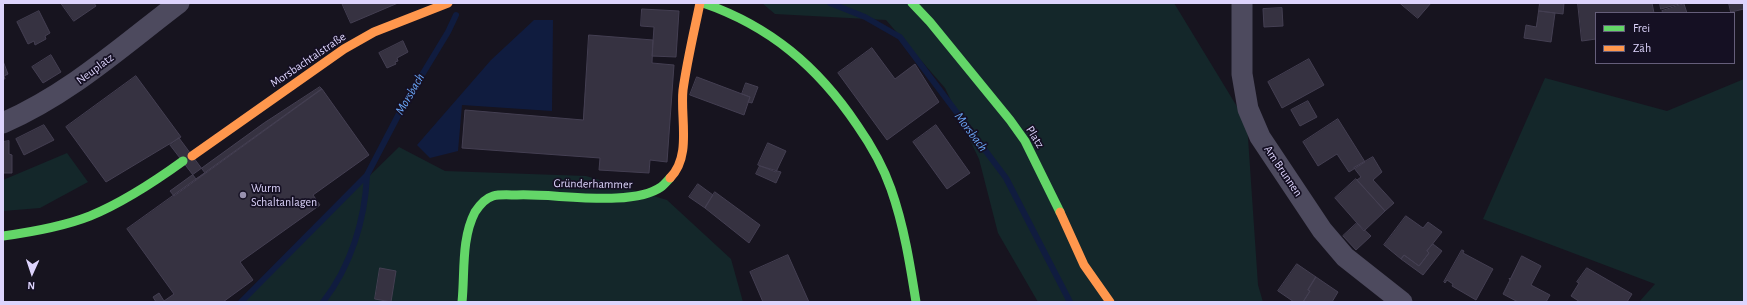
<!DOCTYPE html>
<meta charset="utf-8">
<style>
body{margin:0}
#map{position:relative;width:1747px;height:305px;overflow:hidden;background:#17141f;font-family:"Alegreya Sans",sans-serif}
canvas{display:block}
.frame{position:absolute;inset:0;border:4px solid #ddd4fc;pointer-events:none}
.legend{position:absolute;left:1595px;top:12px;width:140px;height:52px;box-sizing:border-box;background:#151023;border:1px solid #655e7a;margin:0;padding:5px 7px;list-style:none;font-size:12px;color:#ddd4fc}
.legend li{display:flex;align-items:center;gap:8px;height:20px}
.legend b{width:20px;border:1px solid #655e7a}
.north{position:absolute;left:12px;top:253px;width:40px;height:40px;-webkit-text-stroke:3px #151023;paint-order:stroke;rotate:183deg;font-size:11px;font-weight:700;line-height:16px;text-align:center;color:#ddd4fc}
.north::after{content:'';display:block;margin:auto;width:14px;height:18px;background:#ddd4fc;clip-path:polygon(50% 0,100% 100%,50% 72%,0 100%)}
</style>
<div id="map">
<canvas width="1747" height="305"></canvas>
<div class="frame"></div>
<ul class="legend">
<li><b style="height:5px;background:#63d668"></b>Frei</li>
<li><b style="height:5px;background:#ff974d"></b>Zäh</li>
</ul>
<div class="north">N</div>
</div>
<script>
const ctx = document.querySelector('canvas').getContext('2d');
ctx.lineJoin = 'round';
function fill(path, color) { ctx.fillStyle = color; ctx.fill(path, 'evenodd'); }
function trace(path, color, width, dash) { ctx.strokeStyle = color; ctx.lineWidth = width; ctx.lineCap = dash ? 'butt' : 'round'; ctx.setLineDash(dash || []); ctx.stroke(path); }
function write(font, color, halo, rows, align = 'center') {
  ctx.font = font + ' "Alegreya Sans",sans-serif'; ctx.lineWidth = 3.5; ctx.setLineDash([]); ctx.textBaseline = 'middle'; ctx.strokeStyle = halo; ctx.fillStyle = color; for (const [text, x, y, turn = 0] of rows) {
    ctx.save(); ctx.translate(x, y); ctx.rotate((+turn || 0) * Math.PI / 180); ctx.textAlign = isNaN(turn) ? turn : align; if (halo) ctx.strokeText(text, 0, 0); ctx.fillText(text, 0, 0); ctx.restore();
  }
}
fill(new Path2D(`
 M762,3H1174L1247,123L1258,285L1263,302H1038L998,233L979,159L945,88L886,20L775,14Z
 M1545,78L1667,111L1744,79V302H1639L1655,284L1483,219Z
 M399,147L445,171L586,176L667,200L731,259L743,302H240Z
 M67,153L88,182L40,208L3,211V180Z`), '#14272a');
fill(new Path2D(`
 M534,20H553L552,111L462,105L458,151L430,158L417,145L491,60Z`), '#101c3f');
trace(new Path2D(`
 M830,3L865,17L900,37L1006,178L1070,302
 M241,302L367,175L402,108L448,32L456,15
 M323,302C351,266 365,220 367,175`), '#101c3f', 6);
const building = new Path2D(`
 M61,3H94L96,6L74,21Z
 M342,3H398L351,23Z
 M1400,3H1431L1418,18Z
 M1540,3H1564L1563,14L1539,11Z
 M1578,3H1652L1654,13H1596V39L1582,41Z
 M1660,3H1683L1661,9Z
 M1729,3H1744V9L1731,12Z
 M1684,4L1687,13H1663L1662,11Z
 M1282,8L1283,26L1264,27L1263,9Z
 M642,9L679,11L676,57L652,56L654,27L641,26Z
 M39,11L50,33L45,36L46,39L35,45L34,41L28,44L17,22Z
 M1539,11L1555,13L1551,42L1524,38L1526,25L1536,27Z
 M589,35L653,40L652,63L674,65L667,162L650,160L649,173L599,170L600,158L462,148L465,110L583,120Z
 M403,41L408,52L397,58L398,61L395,62L396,64L387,68L379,53Z
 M872,48L895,79L915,64L939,102L887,140L838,73Z
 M51,55L61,72L43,83L32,67Z
 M1309,59L1324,85L1282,108L1268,82Z
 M3,61L8,74L4,76L5,79H3Z
 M136,76L181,137L106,182L66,127Z
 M697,77L750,97L744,115L690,95Z
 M746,83L758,87L752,103L748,102L750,97L742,94Z
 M320,87L322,89L174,196L170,191L264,123Z
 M322,89L369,155L313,195L320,205L240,262L253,280L223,302H156L153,297L159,293L164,301L174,294L127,229Z
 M1308,101L1317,117L1300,126L1291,110Z
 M1338,119L1365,162L1349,172L1337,154L1318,166L1303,142Z
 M44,125L54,140L24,155L16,139Z
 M936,125L970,173L947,189L913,142Z
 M179,138L205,173L196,179L170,145Z
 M9,141V154L12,155V173H3V142Z
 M768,143L786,151L776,172L758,165Z
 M1373,157L1382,172L1373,180L1394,203L1385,211L1357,180L1361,177L1354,168Z
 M760,166L781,172L776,183L756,174Z
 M1356,179L1385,211L1364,231L1335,198Z
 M698,184L713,195L705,208L689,197Z
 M715,192L760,225L749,243L705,208Z
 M1406,216L1423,228L1428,222L1442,232L1427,251L1429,253L1419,266L1404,255L1401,259L1384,245Z
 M1357,223L1371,236L1356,250L1343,236Z
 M1433,244L1442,251L1423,275L1401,259L1404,255L1419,266L1429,253L1427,251Z
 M1462,250L1464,251L1463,253L1493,269L1476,300L1452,286L1453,284L1447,280L1445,283L1444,282Z
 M788,255L809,302H763L750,272Z
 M1522,256L1541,266L1531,285L1550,295L1546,302H1518L1503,294L1510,280L1509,278L1510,279Z
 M1297,264L1316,277L1308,290L1310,291L1303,302H1294L1278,291Z
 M380,268L396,271L391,302L375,299Z
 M1587,268L1632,294L1627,302H1580L1571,296L1579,283L1577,282Z
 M1316,277L1338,292L1332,302H1303L1310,291L1308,290Z`);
fill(building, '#363241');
trace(building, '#443f52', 1);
trace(new Path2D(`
 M1242,3V74L1248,109L1260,137L1322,230L1345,257L1402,302
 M3,123C71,93 121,47 179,3`), '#4d4a5e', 21);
trace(new Path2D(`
 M703,3C770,26 818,67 857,125C871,145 883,166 891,189C904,226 910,264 916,302
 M912,3L930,22L1010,120L1025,141L1060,212
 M3,236C32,232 62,227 90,216C124,202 154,182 183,161
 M462,302C465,273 461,239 475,212C479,206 486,198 493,196C500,194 510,195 517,195C554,193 631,208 661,187C664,185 667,181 670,178`), '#63d668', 9);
trace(new Path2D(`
 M192,156L344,49L374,32L448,3
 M670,178C692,156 680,118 683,90C687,61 694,32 700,3
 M1060,212L1084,265L1110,302`), '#ff974d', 9);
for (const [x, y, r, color] of [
 [243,195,4,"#9891af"]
]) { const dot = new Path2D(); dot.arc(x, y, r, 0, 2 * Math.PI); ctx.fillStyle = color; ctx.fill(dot); trace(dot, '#151023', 1.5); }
write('12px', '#ddd4fc', '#151023', [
 ["Morsbachtalstraße",308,60,-34],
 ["Neuplatz",95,69,-37],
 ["Platz",1035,137,58],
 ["Am Brunnen",1283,171,56],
 ["Gründerhammer",593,184,1]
]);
write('12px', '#ddd4fc', '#151023', [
 ["Wurm",251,188],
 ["Schaltanlagen",251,202]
], 'left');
write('italic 13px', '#69a5f5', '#151023', [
 ["Morsbach",410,94,-60],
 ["Morsbach",971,132,53]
]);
</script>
